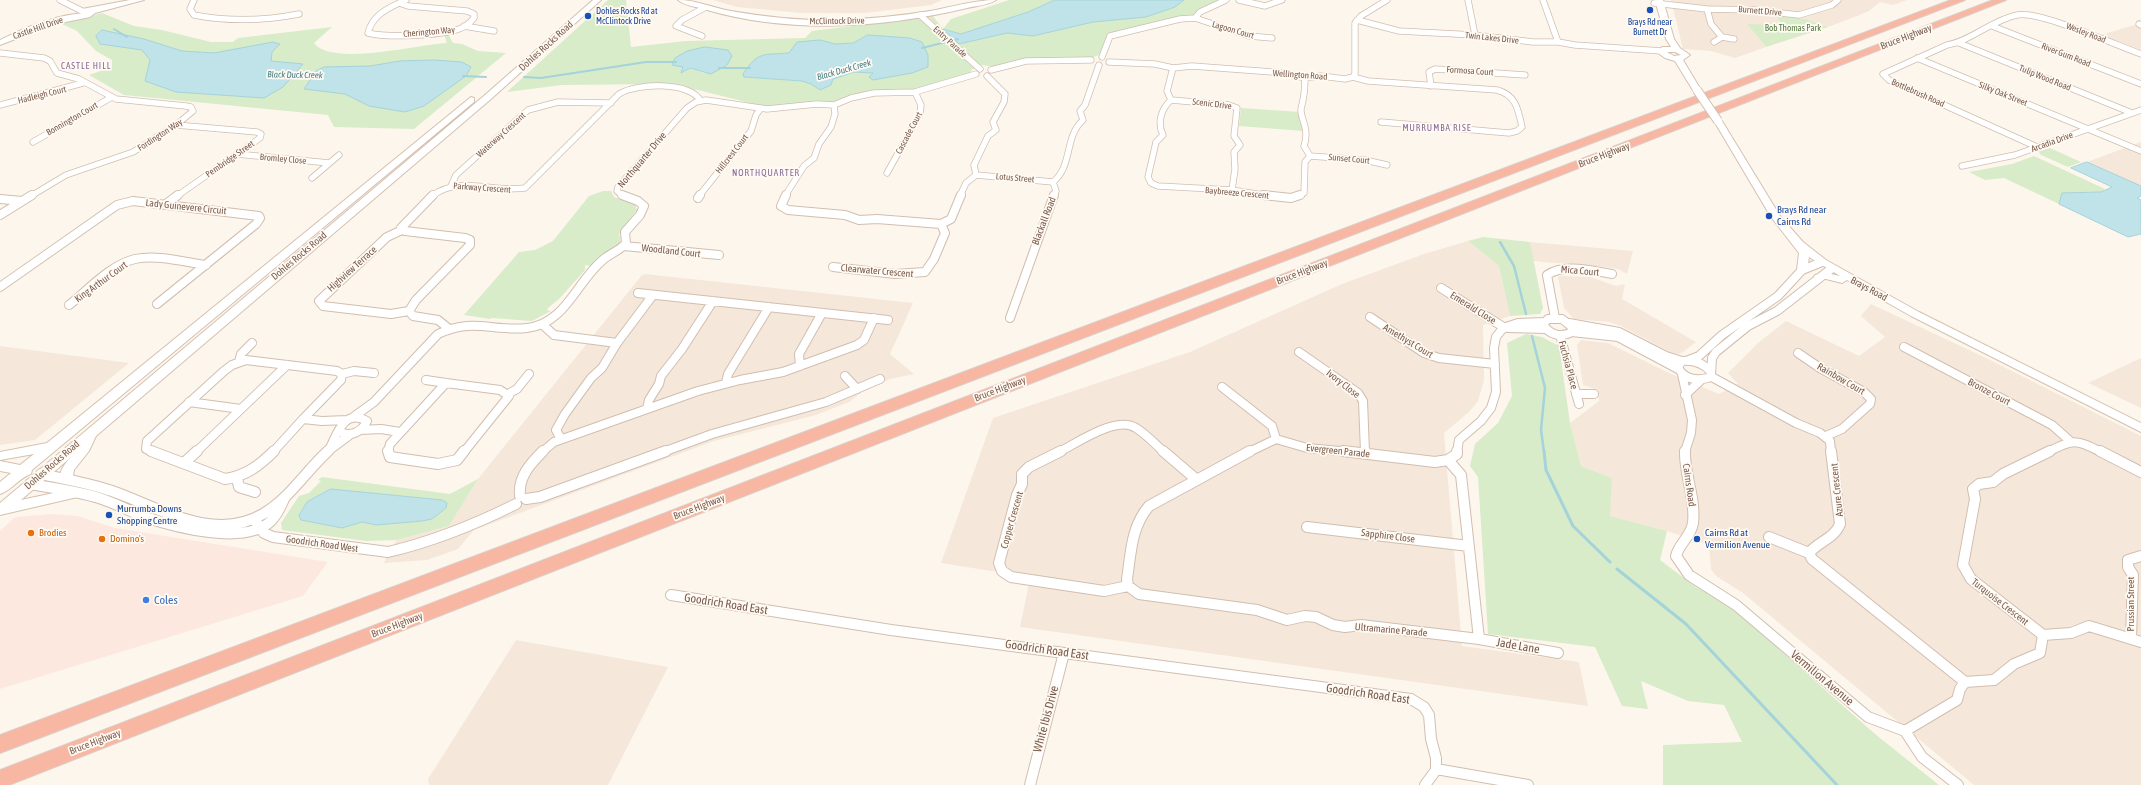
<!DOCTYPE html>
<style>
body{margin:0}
canvas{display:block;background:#fdf6ec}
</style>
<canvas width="2141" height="785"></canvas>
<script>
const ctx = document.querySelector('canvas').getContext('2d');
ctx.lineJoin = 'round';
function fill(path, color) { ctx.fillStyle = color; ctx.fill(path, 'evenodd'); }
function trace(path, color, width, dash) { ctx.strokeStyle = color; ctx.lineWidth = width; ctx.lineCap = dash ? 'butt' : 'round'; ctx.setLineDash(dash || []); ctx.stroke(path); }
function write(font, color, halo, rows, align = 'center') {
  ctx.font = font + ' "Asap Condensed",sans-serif'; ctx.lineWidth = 3.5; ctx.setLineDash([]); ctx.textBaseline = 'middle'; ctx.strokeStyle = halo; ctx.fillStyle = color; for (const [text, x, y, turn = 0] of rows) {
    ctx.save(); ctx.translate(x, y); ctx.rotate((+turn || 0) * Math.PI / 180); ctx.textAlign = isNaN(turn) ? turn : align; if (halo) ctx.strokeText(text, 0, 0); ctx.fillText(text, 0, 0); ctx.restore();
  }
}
fill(new Path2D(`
 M713,0H942L931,5L865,13H802L737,7Z
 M1671,0H1907L1893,5L1880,2L1869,11L1857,16L1828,27L1806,19L1776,15L1783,25H1748L1766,47L1735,58L1711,51L1683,49Z
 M2141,23V50L2101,35Z
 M2141,142V186L2087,162Z
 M1468,241L1499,266L1510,316L1483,325L1484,380L1478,401L1469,412L1444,433L1462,646L1579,662L1588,706L1020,627L1031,574L991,571L941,563L993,418L1190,352L1342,284L1424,254Z
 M1530,242L1633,251L1627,274L1618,269L1606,267L1532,261Z
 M645,274L913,303L890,354L914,374L890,379L862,392L849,402L816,415L714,441L474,530L458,549L427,560L384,563L388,552L397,540L449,526L478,479L642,275Z
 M1561,276L1590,277L1616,286L1625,284L1622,299L1696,342L1683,352L1679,354L1672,353L1621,326L1609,322L1574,319L1564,308L1558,277Z
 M1871,304L1984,357L2141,436V785H1974L1743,593L1716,576L1711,569L1709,545L1667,531L1609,516L1612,478L1581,466L1570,423L1599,401L1598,390L1583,385L1577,345L1581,340L1608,343L1667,372L1719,394L1738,384L1728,373L1759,342L1786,321L1859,356L1885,337L1861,316Z
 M0,346L129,363L35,440L0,445Z
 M2141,358V408L2088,383Z
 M516,640L668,667L608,785H429L428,779Z`), '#f5e8da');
fill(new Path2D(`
 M51,514L78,516L115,528L328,562L303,596L0,689V531L15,517Z`), '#fde8e0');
fill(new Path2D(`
 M608,0H626L631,47L686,41L805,38L812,31L933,16L943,29L951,19L1009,0H1055L1028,12L961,34L944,29L960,44L1007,33L1033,36L1093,22L1146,17L1175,7L1184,0H1224L1197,17L1110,35L1102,54L1091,58H1060L996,67L982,65L971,70V74L914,90L858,95L832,102L804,105L766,107L698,90L656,84L562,85L507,92ZM868,35L910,38L922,42L873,73L854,72L833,79L820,90L811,84L802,81L744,77L761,56L789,53L820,40L835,44L853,43ZM727,65L704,73L690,68L682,72L684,67Z
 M102,13L134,26L162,30L211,42H233L238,38L332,27L314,43C331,67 420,44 447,43L444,34H448L453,43L462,44L478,51L506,53L414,129L334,127L328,115L124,95L89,75L112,67V60L96,51L77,31L62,24Z
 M1776,15L1806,19L1828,27L1766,47L1747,24L1782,25Z
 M1241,108L1300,112L1303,131L1239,126Z
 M2050,148L2081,162L2068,167L2041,155L2038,151Z
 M2034,156L2105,189L2101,192H2087L2061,200L2059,204L2004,178L1985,180L1969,172L2012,164Z
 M603,191H611L614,197L635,204L637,210L619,234L621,243L618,247L602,254L591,266L585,265V270L559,299L548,308L547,310L551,311L532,321L492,318L490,319L464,315L519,252L535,250L553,241L589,196Z
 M1483,237L1530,242L1543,308L1540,314L1510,316L1499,266L1468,241Z
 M1526,334L1542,337L1559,346L1570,423L1581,466L1612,478L1610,516L1667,531L1660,560L1696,587L1728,604L1875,734L1939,785H1663V745L1742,742L1724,705L1688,701L1641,681L1648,709L1622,706L1595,647L1488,634L1478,477L1470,466L1475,444L1498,423L1512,396L1507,343Z
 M322,477L450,494L478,479L449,526L397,540L366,541L282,530L281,523L299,496L309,493L321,481L318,480ZM331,489L442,500L447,503L446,508L432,519L422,521L376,525L362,522L342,528L301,520L299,514L307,502Z`), '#d8ecc9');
const water = new Path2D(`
 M1055,0H1184L1175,7L1146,17L1093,22L1033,36L1007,33L959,44L943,29L961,34L1028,12Z
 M102,30L144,39L182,51L214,53L273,42L280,44L272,52L271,61L303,64L283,87L264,98L176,92L145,81L150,60L142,50L100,44L96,36Z
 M868,35L910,38L922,42L928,55V67L912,73L873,80L869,77L873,73L854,72L833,79L831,85L820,90L811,84L802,81L744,77L743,74C758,51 763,55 789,53L797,42L820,40L835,44L853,43Z
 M705,47L728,50L732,56L727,65L711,74L690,68L681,73L683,67L672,65L675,58L687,51Z
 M434,60L462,62L471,67L466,76L424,106L405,112L369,106L345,94L304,89L316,71L324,67L370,66L400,61Z
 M2087,162L2141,186V196L2137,198L2141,200V234L2128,237L2059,204L2062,193L2101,192L2112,187L2071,168Z
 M331,489L442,500L447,503L446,508L432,519L422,521L376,525L362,522L342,528L301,520L299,515L307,502Z`);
fill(water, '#bfe3e8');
trace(water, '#a5d3da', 1);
trace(new Path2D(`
 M114,29L127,37
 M922,48L958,39
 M719,68H750
 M293,75L316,76
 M463,76L486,77
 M524,77L541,78L646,62H676`), '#a5d3da', 2);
trace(new Path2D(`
 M1500,242L1514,266L1526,314
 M1532,336L1545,388L1541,430L1544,452`), '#a5d3da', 2.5);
trace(new Path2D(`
 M1544,451L1546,470L1573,526L1610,562
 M1617,569L1686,624L1837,785`), '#a5d3da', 3);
const streetFar2 = new Path2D(`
 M60,0L82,11
 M194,0L190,9L194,15C230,22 263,21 299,14
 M1239,0L1265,6L1282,0
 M1468,0L1475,35
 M1543,0L1558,42
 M399,3L408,6L467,11L474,14V18C470,23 465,27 459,29C440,36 387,38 368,33C372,17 384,10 399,3Z
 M399,3L406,0
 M1654,3L1707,9L1754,10L1799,15L1832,5L1838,0
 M1707,9L1711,24L1722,37L1714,42
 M920,15L980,69
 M1195,18L1249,36L1272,38
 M1357,20L1399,31L1475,35L1533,42H1558L1575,45L1662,51
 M2139,24L2141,25
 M464,26L494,31
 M1992,26L2141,84
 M702,36L676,26L682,20L704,8
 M1722,37L1734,39
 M1959,43L2132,113
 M0,53L44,58L50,61L57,73L79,79L116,99L186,106L191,107L193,111L176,125L133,152L66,175L31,196
 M1102,57L1110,36L1180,19L1195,18L1200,12L1226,0
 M1917,58L2141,151
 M1109,62L1155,64L1173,68L1192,66L1286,73L1305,78L1321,76L1345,79L1353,77L1368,81L1497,90C1516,95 1518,109 1522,127L1517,131L1509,133L1381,122
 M1173,68L1167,91L1171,100C1161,109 1157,123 1163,135L1156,142L1148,177L1151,183L1158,186L1232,190L1269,196
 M991,70L1026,61L1091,60
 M1353,77L1355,74V23L1361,16L1387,0
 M1431,86L1429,72L1435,69L1525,75
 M1171,100L1229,105L1237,108L1234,136L1240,145L1234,152L1235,169L1232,190
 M0,105L83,83
 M176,125L257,132L261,134L260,138L177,196
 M33,142L112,97
 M2037,147L1889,80L1883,74L1947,45C1971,41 1992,20 2017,15C2038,10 2116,45 2141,54
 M237,154L329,163
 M1310,156L1365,160L1387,165
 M1962,166L2015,155L2141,110
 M887,173L920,114L921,105L915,92
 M976,175L1053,182
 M312,178L339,155
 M451,186L456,175L528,110L558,102L611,103
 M432,196C460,175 493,193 525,188L619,94C637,83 689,81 701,101
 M623,196L617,191L618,187L687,108L696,102L706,100L767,109L817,104L834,105L851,98L874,93L915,92L976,74
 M699,196L751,131L756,115L761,108
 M785,196L804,166L814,158L819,144L831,127L835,114L834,105
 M960,196L966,183L976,175L974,165L988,136L996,130L993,122L1004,102L1005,94L987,76
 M1053,196L1056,191L1053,182C1073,166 1064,137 1083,120L1080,111L1085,105L1099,65
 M1299,196L1304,193L1305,162L1310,156L1304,146C1310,129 1300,118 1301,109C1304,98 1305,90 1305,78`);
const streetFar1 = new Path2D(`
 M786,195L781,206L788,210L845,215L859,220L877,219L941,224L951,219L961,195
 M1263,195L1291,198L1300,195
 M698,198L700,195
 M0,199L22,201
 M166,204L178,195
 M0,215L32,195
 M402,230L387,237L319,301L323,306L391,314L409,311
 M624,246L719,255
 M833,267L895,274L925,272L934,259L945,233L941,224
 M0,287L117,205L133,201L259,216L260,218L256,224L157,304
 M1441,288L1505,328
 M638,293L888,320
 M69,305C88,290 110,265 135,259C157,254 184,262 206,265
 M409,311L416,300L470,245V240L465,238L405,231L401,228L433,195
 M409,311L413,316L438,320L448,328
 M1370,317L1424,353L1439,358L1495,364
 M1010,318L1054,195
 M1555,318L1547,275C1565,263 1592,271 1612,274
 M1548,319H1562L1573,328L1572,332C1561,338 1549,335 1543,324Z
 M1569,323L1619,332L1666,356L1682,361
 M543,325L554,335L617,343
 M1508,328L1546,329
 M1572,332L1618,337L1678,369
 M1560,335L1579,404
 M1904,347L2052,425L2070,441
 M1299,352L1358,393L1363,401L1365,452
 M1798,353L1820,368L1864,392L1871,399L1870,404L1842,429L1826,436
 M1689,360L1699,356L1722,335L1778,296L1802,270L1822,262
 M239,362L241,354L252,343
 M800,366L799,354L822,313
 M1710,371C1702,362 1693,360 1682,361L1678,367C1683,379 1696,381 1708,378L1711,375L1712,358L1716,352L1748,326L1777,311L1831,269
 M342,374L354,371L374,373
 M1682,374L1692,420L1691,433L1685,452
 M845,376L857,389
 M1710,376L1796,423L1820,433L1830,441L1831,452
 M426,380L446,383
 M446,383L500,390L509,396L464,452
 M726,383L728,374L769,307
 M1222,387L1272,426L1276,439
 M508,394L517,389L529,374
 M1576,394H1594
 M1685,395L1701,380
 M189,402L241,409
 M647,409L649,400L659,384L661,376L682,349L713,301
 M352,418L374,402L438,334C473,317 493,332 527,328C566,324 577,280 604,259C611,253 621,250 626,243L625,232L640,215L644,206L638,201L622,195
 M303,419L322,421L347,420
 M360,430L381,429L400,432
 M561,439L556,430L565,414L591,378L602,368L617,343L653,295
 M329,450C337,434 344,408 367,421C362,432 350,438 339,431
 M154,452L146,449L147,441L224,371L232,365L246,360L337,371L342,374L341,380L303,419
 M196,452L287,365
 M273,452L303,419
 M327,452L351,434
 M388,452L390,444L446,383
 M542,452L554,442L698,391L740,380L783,372L857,345L864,340L874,318
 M663,452L712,434L826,402L880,379
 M1059,452C1077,443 1117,415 1136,428C1146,434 1155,444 1164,452
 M1249,452L1276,439L1307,448L1351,452
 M1457,452L1459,440L1481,421L1491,408L1496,392L1494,348L1496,337L1503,328L1518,323L1544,322
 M2048,452C2073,439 2076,439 2101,452`);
const street = new Path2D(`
 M151,451L225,479C246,476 260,465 274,451
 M388,451L390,457L438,464L457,460L464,451
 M1061,451L1029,467L1022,474V484L1017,495L999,563L1002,571L1011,577L1104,591L1128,586
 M1163,451L1197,480
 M1343,451L1435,462L1448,460L1457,454V451
 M1365,451V453
 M1685,451C1684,474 1696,498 1693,523C1691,537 1679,543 1676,556L1689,575L1736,605L1868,717L1905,731L1922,757L1958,785
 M1831,451L1840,524C1834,539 1819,541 1809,553L1812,559L1965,682
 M2100,451L2141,472
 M184,463L197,451
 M41,474C65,479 89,483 112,491C158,507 214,543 263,514C289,499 306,471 328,451
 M237,478L239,487L255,492
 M30,484C53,488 77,491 99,498C115,503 129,511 145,517C175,527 245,546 271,521C278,514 281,505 285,497
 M520,496C518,477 530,464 543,451
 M526,499L540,497L666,451
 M254,519L264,533L273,537L388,552C431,542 476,524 516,504
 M1307,527L1469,546
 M1769,537L1809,553
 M1128,586L1127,579C1131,553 1131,527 1149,506L1250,451
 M1128,586L1139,594L1257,610L1287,620L1305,616L1316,617L1333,625L1345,627L1361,625L1479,639L1461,475L1448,460
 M671,595L891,630L1411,699L1424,707L1429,715L1431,739L1436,758V770L1425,785
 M2043,635L1971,579L1963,565L1975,499L1973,489L1979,484L1993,482L2003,474L2050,451
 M2131,638L2133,575L2128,567V560L2141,556
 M1479,639L1558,653
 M1905,731L1957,700L1960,689L1965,682L1994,680L2014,664L2040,653L2043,635L2071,633L2089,626L2141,642
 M1436,769L1528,785
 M1030,785L1064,653`);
const secondary = new Path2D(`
 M130,0H144L95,13L90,17L51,25L0,45V40C26,27 56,15 84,13L81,11L82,9Z
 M593,0H601L491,99L96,436L89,451L74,470L72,482H62C57,473 64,465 70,458L21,500L77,488L82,490L84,493L82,496L0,515V503L485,95Z
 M678,0C697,0 713,8 731,11C766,17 801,21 837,20C868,19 899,16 930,11C952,7 974,0 996,0C989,5 975,6 967,8C884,28 789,34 707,10C698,7 685,6 678,0Z
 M1655,0H1663L1674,39L1680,48L1690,55L1683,60L1701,90L1700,92H1694L1675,61L1665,58L1658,53L1662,47H1671L1666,39ZM1667,52H1675L1681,55L1674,56Z
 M471,97L474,98V102L32,470L31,474C19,478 12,490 0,494V482L11,473L0,471V461L20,465L34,454L0,460V452L47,443Z
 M1718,118L1722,121L1780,216L1803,242L1826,260L1919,312L2141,423V432L1911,316L1847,280L1842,283L1826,279H1815L1814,277L1815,275L1826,273L1840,276L1809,257L1807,270L1802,273L1798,272L1797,270L1799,253L1771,217L1714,121Z`);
const highway = new Path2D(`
 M1951,0H1965L0,753V735Z
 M1993,0H2006L9,785H0V770Z`);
trace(streetFar2, '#d1beb0', 7);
trace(streetFar1, '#d1beb0', 10);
trace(street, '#d1beb0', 12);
trace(secondary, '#d6c0b0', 2);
trace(highway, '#dad1cd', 2);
trace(streetFar2, '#fff', 5.5);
trace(streetFar1, '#fff', 8);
trace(street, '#fff', 10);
fill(secondary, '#fff');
fill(highway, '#f7b7a3');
const secondaryBridge = new Path2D(`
 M1697,90L1718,121`);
trace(secondaryBridge, '#d6c0b0', 10, []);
trace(secondaryBridge, '#fff', 8);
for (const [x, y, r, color] of [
 [1650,10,4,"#1a4fb4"],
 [588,16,4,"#1a4fb4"],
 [1769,216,4,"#1a4fb4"],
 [109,515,4,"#1a4fb4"],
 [31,533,4,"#e8710a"],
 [102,539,4,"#e8710a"],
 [1697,539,4,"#1a4fb4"],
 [146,600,4,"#3f7fe0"]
]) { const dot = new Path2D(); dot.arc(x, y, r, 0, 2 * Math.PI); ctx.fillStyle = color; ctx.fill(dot); trace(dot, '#fffaf3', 1.5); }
write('9px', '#164399', '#fffaf3', [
 ["Dohles Rocks Rd at",596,11],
 ["McClintock Drive",596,21],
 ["Brays Rd near",1650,22,"center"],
 ["Burnett Dr",1650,32,"center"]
], 'left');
write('9px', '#7a5c4d', '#fffaf3', [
 ["Burnett Drive",1760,11,5],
 ["McClintock Drive",837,21,-1],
 ["Castle Hill Drive",38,28,-19],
 ["Lagoon Court",1233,30,16],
 ["Cherington Way",429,32,-5],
 ["Wesley Road",2086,33,21],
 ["Twin Lakes Drive",1492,38,6],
 ["Entry Parade",950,42,42],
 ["River Gum Road",2066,55,21],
 ["Formosa Court",1470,71,4],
 ["Wellington Road",1300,75,4],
 ["Tulip Wood Road",2045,78,22],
 ["Bottlebrush Road",1918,93,24],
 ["Silky Oak Street",2003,94,22],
 ["Hadleigh Court",42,95,-14],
 ["Scenic Drive",1212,104,7],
 ["Bonnington Court",72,119,-30],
 ["Cascade Court",909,133,-62],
 ["Fordington Way",160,135,-33],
 ["Waterway Crescent",501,135,-42],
 ["Arcadia Drive",2052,142,-20],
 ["Hillcrest Court",732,154,-52],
 ["Pembridge Street",230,159,-35],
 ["Bromley Close",283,159,5],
 ["Sunset Court",1349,159,5],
 ["Lotus Street",1015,178,5],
 ["Parkway Crescent",482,188,4],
 ["Baybreeze Crescent",1237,193,5]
]);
write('9px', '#537a41', '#fffaf3', [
 ["Bob Thomas Park",1793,28]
]);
ctx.letterSpacing = '1px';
write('9px', '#846695', '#fffaf3', [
 ["CASTLE HILL",86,66],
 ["MURRUMBA RISE",1437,128],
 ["NORTHQUARTER",766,173]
]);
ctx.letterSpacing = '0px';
write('italic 9px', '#437c86', '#fffaf3', [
 ["Black Duck Creek",844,70,-16],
 ["Black Duck Creek",295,75,1]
]);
write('10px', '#7a5c4d', '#fffaf3', [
 ["Bruce Highway",1906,37,-21],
 ["Dohles Rocks Road",546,46,-42],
 ["Bruce Highway",1604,155,-21],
 ["Northquarter Drive",642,160,-50],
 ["Lady Guinevere Circuit",186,207,6],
 ["Blackall Road",1044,221,-69],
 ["Woodland Court",671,251,6],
 ["Dohles Rocks Road",299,256,-40],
 ["Highview Terrace",352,269,-42],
 ["Clearwater Crescent",877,271,5],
 ["Mica Court",1580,271,5],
 ["Bruce Highway",1302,272,-21],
 ["King Arthur Court",101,282,-36],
 ["Brays Road",1869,289,28],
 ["Emerald Close",1473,308,32],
 ["Amethyst Court",1408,341,31],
 ["Fuchsia Place",1568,365,75],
 ["Rainbow Court",1841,379,30],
 ["Ivory Close",1343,384,38],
 ["Bruce Highway",1000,389,-21],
 ["Bronze Court",1989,392,28],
 ["Evergreen Parade",1338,451,6],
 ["Dohles Rocks Road",52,465,-41],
 ["Cairns Road",1689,485,82],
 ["Azure Crescent",1837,490,-96],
 ["Bruce Highway",699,507,-21],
 ["Copper Crescent",1012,520,-74],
 ["Sapphire Close",1388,536,7],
 ["Goodrich Road West",322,544,8],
 ["Turquoise Crescent",2000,602,38],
 ["Prussian Street",2131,604,-90],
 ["Bruce Highway",397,625,-21],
 ["Ultramarine Parade",1391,630,5],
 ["Bruce Highway",95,742,-21]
]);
write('10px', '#164399', '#fffaf3', [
 ["Brays Rd near",1777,210],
 ["Cairns Rd",1777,222],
 ["Murrumba Downs",117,509],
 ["Shopping Centre",117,521],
 ["Cairns Rd at",1705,533],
 ["Vermilion Avenue",1705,545]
], 'left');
write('10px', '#c56008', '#fffaf3', [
 ["Brodies",39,533],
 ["Domino's",110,539]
], 'left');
write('12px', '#366cbe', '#fffaf3', [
 ["Coles",154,600]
], 'left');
write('12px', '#7a5c4d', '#fffaf3', [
 ["Goodrich Road East",726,604,9],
 ["Jade Lane",1518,646,10],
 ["Goodrich Road East",1047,650,8],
 ["Vermilion Avenue",1822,678,40],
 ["Goodrich Road East",1368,694,8],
 ["White Ibis Drive",1046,719,-75]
]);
</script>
